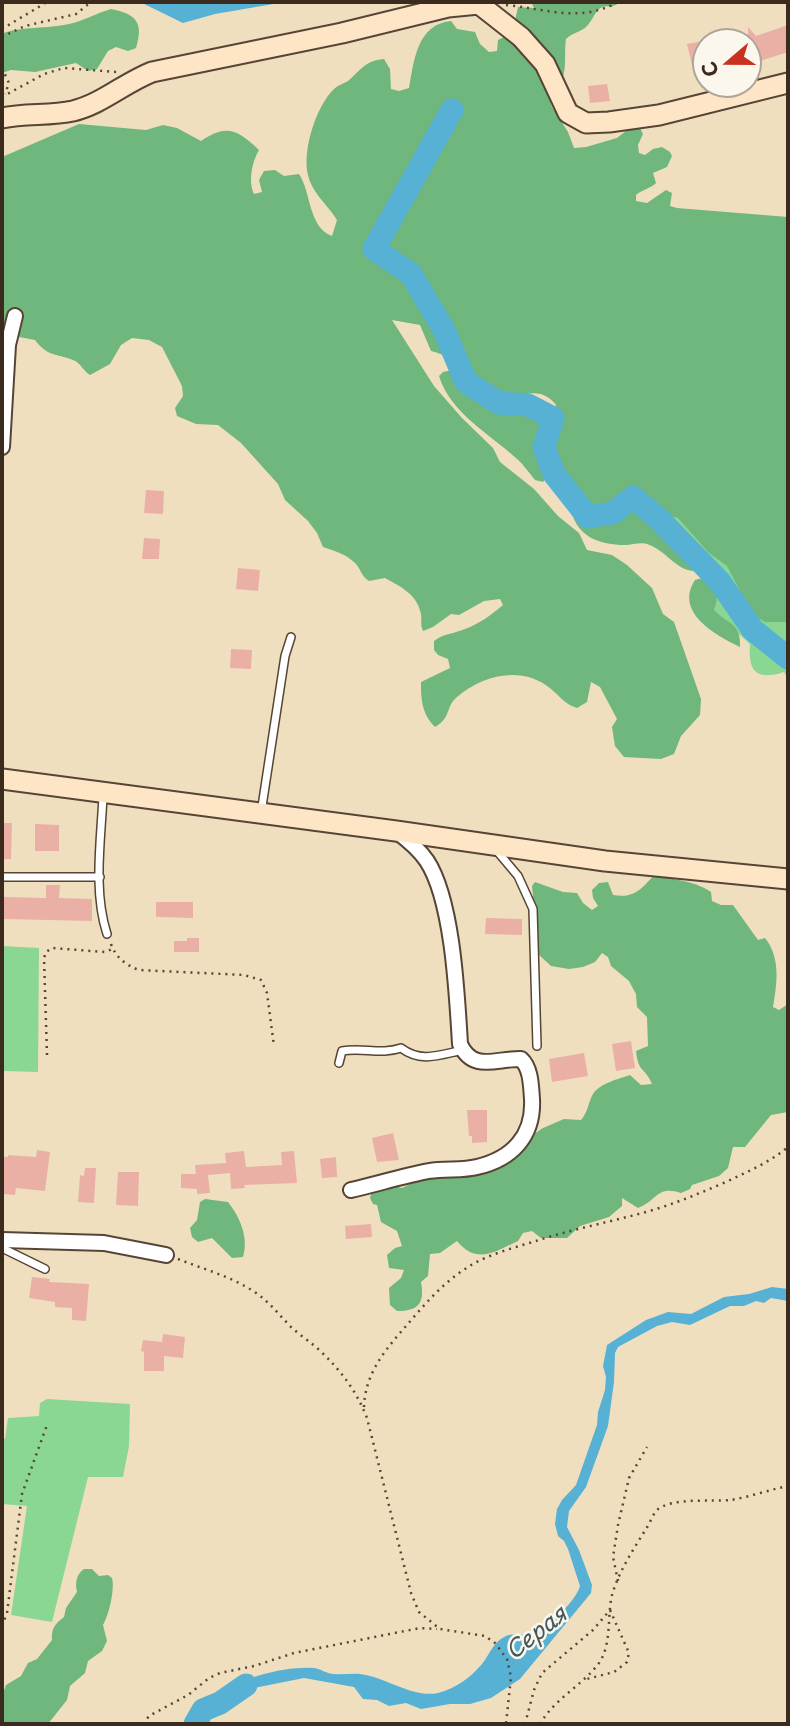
<!DOCTYPE html>
<meta charset="utf-8">
<style>
body{margin:0}
#map{position:relative;width:790px;height:1726px;overflow:hidden;background:#f0dfbf;font-family:"Playpen Sans",sans-serif}
canvas{display:block}
.frame{position:absolute;inset:0;border:4px solid #3b2a1e;pointer-events:none}
.north{position:absolute;left:692px;top:28px;width:70px;height:70px;box-sizing:border-box;background:#fbf7ec;border:2px solid #aea59a;border-radius:50%;rotate:250deg;font-size:19px;font-weight:700;line-height:28px;text-align:center;color:#3b2a1e}
.north::after{content:'';display:block;margin:auto;width:24px;height:32px;background:#c8321e;clip-path:polygon(50% 0,100% 100%,50% 72%,0 100%)}
</style>
<div id="map">
<canvas width="790" height="1726"></canvas>
<div class="frame"></div>
<div class="north">С</div>
</div>
<script>
const ctx = document.querySelector('canvas').getContext('2d');
ctx.lineJoin = 'round';
function fill(path, color) { ctx.fillStyle = color; ctx.fill(path, 'evenodd'); }
function trace(path, color, width, dash) { ctx.strokeStyle = color; ctx.lineWidth = width; ctx.lineCap = dash ? 'butt' : 'round'; ctx.setLineDash(dash || []); ctx.stroke(path); }
function write(font, color, halo, rows, align = 'center') {
  ctx.font = font + ' "Playpen Sans",sans-serif'; ctx.lineWidth = 5; ctx.setLineDash([]); ctx.textBaseline = 'middle'; ctx.strokeStyle = halo; ctx.fillStyle = color; for (const [text, x, y, turn = 0] of rows) {
    ctx.save(); ctx.translate(x, y); ctx.rotate((+turn || 0) * Math.PI / 180); ctx.textAlign = isNaN(turn) ? turn : align; if (halo) ctx.strokeText(text, 0, 0); ctx.fillText(text, 0, 0); ctx.restore();
  }
}
fill(new Path2D(`
 M444,351L496,396C513,396 536,394 550,405L551,433L621,492L632,487L643,488L673,512L788,620V679L784,672C756,681 748,671 750,644L716,614L711,603L707,577L697,557L614,520L601,524L568,504L557,491L545,469L496,409L478,403L465,393Z
 M2,946L39,948L38,1072L2,1071Z
 M47,1399L130,1404L129,1446L123,1477H88L52,1622L11,1615L27,1506L2,1504V1439H5L8,1418L39,1416L40,1403Z`), '#8ad693');
fill(new Path2D(`
 M531,2H622L611,7C596,3 595,19 586,27C580,32 572,33 566,39C564,51 567,68 562,80L532,44L527,29L515,21L518,7L534,8Z
 M111,9C136,14 144,22 136,48L128,51L116,47L108,51L97,69L88,71L76,63L35,72L11,70L2,73V34C18,26 49,29 69,24C83,21 97,13 111,9Z
 M451,21L457,29L475,32L480,44L489,52L497,51L498,40L504,37L513,39L536,63L552,107L568,132L574,148L586,147L617,138L631,127L640,128L643,134L638,145L639,153L645,155L653,149L662,147L670,152L672,156L667,167L653,173L656,183C650,189 643,189 636,195V201L647,203L666,190L672,193L670,206L677,208L788,217V622H765L752,614L727,566L709,553L678,518L661,514L640,491L628,490L606,511L592,509L572,490L545,439L556,405C535,379 513,406 490,397C471,390 464,373 451,360C446,355 438,353 431,351L420,325L392,320L434,386L462,418L493,448L500,462L534,489L558,516L579,533L587,550L612,555L627,565L652,588L663,614L674,622L701,699L700,715L681,736L674,754L661,759L624,757L615,746L612,727L617,719L600,687L591,682L587,702L577,708C564,704 561,697 551,689C522,665 483,675 457,697C445,707 452,717 435,727C422,714 421,700 421,682L450,668L448,659L438,655L434,650V641C444,633 454,634 465,629C479,624 491,615 503,605L500,599L484,601L459,615L451,614L433,627L423,631C420,624 422,621 421,614C417,594 401,587 385,578L369,581C361,576 361,569 355,563C346,554 335,551 323,547L317,533L308,521L285,500L278,484L241,443L218,425L196,424L177,416L175,408L183,396L182,386L162,347L149,340L132,338L121,345L110,364L90,375C83,371 80,362 73,360C55,353 48,357 35,340L14,336L11,329L2,325V157L79,124L146,130L163,125L177,128L201,141C226,124 237,129 259,150C252,162 248,181 254,194L262,192L259,180L264,171L275,170L284,176L299,174C311,191 308,227 332,236L337,220C328,205 312,193 308,175C302,151 316,106 334,89C338,85 343,84 348,81C361,70 364,61 384,59L390,69L391,89L399,91L409,88C414,61 417,24 451,21Z
 M452,370C465,380 467,395 482,403C502,412 523,404 542,415L536,436L548,459L550,473L543,482L535,480C529,473 524,465 517,459C489,433 451,414 439,376L443,372Z
 M638,503C653,510 659,523 672,533C681,540 693,543 700,553C704,558 705,562 704,569C680,579 668,550 647,544C641,542 632,545 625,545C600,545 577,537 571,510L581,508L602,522L612,521L617,512Z
 M706,577C718,586 719,597 714,610C728,625 741,622 740,647C715,635 674,612 695,580Z
 M656,873C676,883 690,878 711,892L712,901L721,905H733L758,940L765,938C781,958 777,984 773,1007L779,1010L788,1004V1112L771,1115L745,1147H733L728,1168L719,1176L692,1185L690,1189L681,1193C657,1185 658,1200 638,1208L622,1198V1206L609,1217L580,1226L567,1238H541L532,1231L523,1233L518,1241C494,1252 477,1265 457,1241L440,1253L430,1254L428,1276L421,1282C425,1304 418,1311 397,1311L390,1305L389,1288L401,1278L404,1270L389,1268L387,1255L395,1248L402,1246L397,1231L381,1222L377,1205L373,1204L370,1198L373,1187L387,1184L402,1188L433,1173L447,1162H455L462,1167H484L543,1128L564,1119L581,1120C588,1112 588,1103 593,1094C600,1083 619,1079 630,1075L641,1085L652,1084C646,1068 638,1073 636,1051L648,1046L647,1017L637,1007L636,994L629,981L611,966L608,957L602,953L595,962L583,967L569,969L551,966L539,955L529,904L533,896L532,886L535,882L563,892L577,893L583,903L592,910L598,906L593,898L592,890L599,883L608,882L613,895C635,899 642,888 656,873Z
 M205,1199L228,1202C240,1217 249,1238 243,1257L232,1258L212,1238L198,1242L192,1237L190,1228L197,1220L200,1202Z
 M84,1569H92L99,1576L108,1575L112,1578C115,1589 109,1615 103,1625L107,1641L102,1651L88,1661L85,1673L70,1686L67,1700L48,1724H2V1696L6,1685L21,1676L28,1663L37,1659L52,1640C51,1628 55,1624 64,1617L66,1608L77,1592C75,1583 76,1575 84,1569Z`), '#6fb77d');
fill(new Path2D(`
 M140,2H285L215,14L183,23Z
 M772,1287L788,1289V1301L771,1298L764,1303L756,1301L744,1306H730L690,1325L672,1322L657,1326L618,1347L615,1353L614,1382L608,1426L586,1487L569,1511L567,1527L579,1550L592,1585L591,1593L520,1679L491,1698L470,1704H450L421,1709L406,1703L389,1706L377,1700L363,1699L354,1687L304,1678L254,1688L224,1707L218,1697C237,1677 287,1666 314,1668C321,1669 327,1674 334,1674C345,1675 355,1672 366,1675C389,1680 415,1698 438,1693C456,1688 469,1679 482,1664C490,1654 493,1642 506,1636C513,1633 524,1636 532,1634C546,1630 576,1601 580,1586L568,1549L564,1541L558,1536L555,1524L557,1509L562,1500L576,1485L597,1425L598,1412L605,1390L606,1377L603,1366L607,1345L646,1320L668,1312L691,1314L724,1297L749,1294Z`), '#56b1d4');
trace(new Path2D(`
 M452,110L374,249L411,274L444,330L466,382L499,403L528,405L553,418L544,447L554,474L588,517L613,513L633,497L661,521L720,582L753,630L788,658
 M195,1724L203,1710L220,1703L246,1685`), '#56b1d4', 23);
fill(new Path2D(`
 M788,25V52L748,65V27L756,36Z
 M698,42L701,50L706,49V74L695,77L687,44Z
 M607,84L610,101L590,103L588,86Z
 M146,490L164,491L163,514L144,513Z
 M144,538L160,539L159,559H142Z
 M238,568L260,570L258,591L236,589Z
 M231,649L252,650L251,669L230,668Z
 M2,823H12L11,859H2Z
 M35,824L59,825V851H35Z
 M46,885H60L59,898L92,899V921L3,919L4,897L46,898Z
 M156,902H193V918L156,917Z
 M486,918L522,919V935L485,934Z
 M187,938H199V952H174V941H187Z
 M631,1041L635,1068L616,1071L612,1044Z
 M584,1053L588,1076L552,1082L549,1059Z
 M467,1110H487V1142L472,1143V1136H469Z
 M393,1133L399,1160L377,1162L372,1138Z
 M37,1150L50,1152L45,1191L16,1188L15,1195L2,1194V1157H8V1155L36,1157Z
 M244,1151L246,1167L282,1165L281,1152L294,1151L297,1183L244,1185L245,1188L231,1189L230,1173L208,1175L210,1193L197,1194V1189L181,1188V1174H196L195,1165L226,1163L225,1153Z
 M336,1157L337,1177L322,1178L320,1159Z
 M85,1168H96L94,1203L78,1202L80,1175L84,1176Z
 M118,1172H139L138,1206L116,1205Z
 M371,1224L372,1237L346,1239L345,1226Z
 M32,1277L50,1279L49,1282L89,1284L86,1321L72,1320V1308L55,1307V1302L29,1298Z
 M163,1334L185,1337L183,1358L164,1356V1371H144V1352L141,1351L143,1340L162,1342Z`), '#eab0a6');
const lane = new Path2D(`
 M103,796C101,840 93,891 107,934
 M261,813L285,656L291,637
 M497,851L518,876L533,909L537,1046
 M2,877H100
 M339,1063L342,1051C362,1047 381,1055 401,1048C421,1063 439,1055 463,1050
 M2,1248L45,1269`);
const street = new Path2D(`
 M2,447L8,345L15,316
 M351,1190C377,1184 403,1176 429,1171C445,1168 462,1171 477,1167C512,1159 534,1136 532,1099C531,1086 531,1068 521,1059C497,1058 473,1073 460,1044C457,996 453,901 427,861C419,849 408,840 396,831
 M2,1240L104,1243L166,1255`);
const secondary = new Path2D(`
 M2,118C25,113 50,116 73,111C102,104 124,83 152,72L342,33L448,7L479,4L521,37L545,64L568,113L586,123L609,122L659,115L788,83
 M2,779L396,831L605,861L788,879`);
trace(lane, '#564536', 10);
trace(street, '#564536', 18);
trace(secondary, '#564536', 23);
trace(new Path2D(`
 M506,5C547,9 580,23 618,2
 M2,29L47,2
 M2,37L25,26L76,14L91,2
 M2,68L9,83L5,94
 M2,97L44,74L64,68L117,72
 M111,944C116,958 126,965 139,970L244,975L261,980L267,993L274,1046
 M47,1055L44,958L46,952L52,948L105,952L112,949
 M178,1259C203,1269 230,1276 253,1291C269,1301 279,1315 292,1328C300,1335 309,1341 317,1348C340,1369 356,1390 367,1418L411,1593L419,1612L440,1629L485,1636L495,1643L507,1659L511,1677L506,1724
 M364,1407C365,1377 381,1355 400,1333C420,1310 440,1285 465,1269C487,1254 514,1248 539,1240C577,1228 615,1221 653,1210C679,1202 703,1192 728,1181C749,1171 770,1162 788,1147
 M618,1581L613,1557L618,1525L629,1478L647,1447
 M2,1626L7,1613L22,1494L47,1425
 M143,1724L149,1716L188,1695L209,1678L220,1673L254,1666L294,1653L420,1628L437,1629
 M525,1724L534,1690L542,1673L593,1630L610,1610L629,1653L627,1662L614,1672L583,1680
 M540,1724C555,1698 582,1686 599,1663C612,1644 607,1616 612,1595C619,1571 633,1550 646,1529C650,1523 653,1514 657,1510C672,1497 712,1502 731,1500C748,1497 766,1491 783,1487L788,1484`), '#564536', 2.5, [2, 5]);
trace(lane, '#fff', 7);
trace(street, '#fff', 14);
trace(secondary, '#fee5c5', 19);
write('italic 23px', '#44595e', '#fbf7ec', [
 ["Серая",537,1634,-38]
]);
</script>
